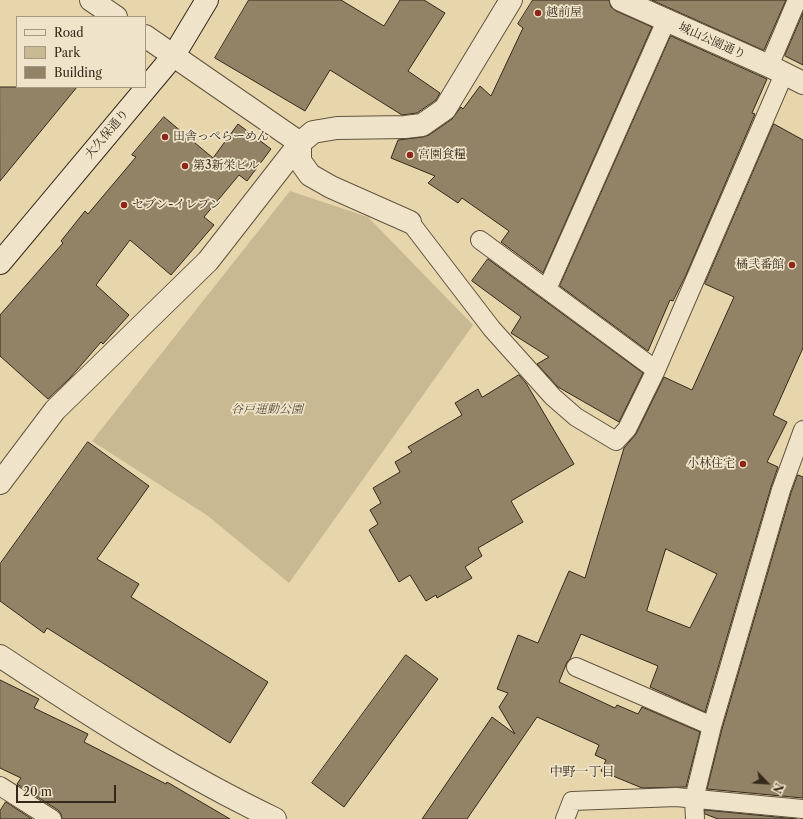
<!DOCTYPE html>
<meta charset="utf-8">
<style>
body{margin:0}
#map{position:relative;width:803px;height:819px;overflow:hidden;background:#e7d6ac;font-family:"Libre Caslon Text",serif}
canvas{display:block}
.legend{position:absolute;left:16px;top:16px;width:130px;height:72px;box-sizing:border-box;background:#efe4c9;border:1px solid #a59983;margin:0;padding:5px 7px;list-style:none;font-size:12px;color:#35291b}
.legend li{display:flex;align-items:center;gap:8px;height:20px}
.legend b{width:20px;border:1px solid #a59983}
.north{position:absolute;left:747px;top:763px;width:40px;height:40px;-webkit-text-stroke:3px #efe4c9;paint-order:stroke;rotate:115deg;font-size:11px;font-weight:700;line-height:16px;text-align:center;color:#35291b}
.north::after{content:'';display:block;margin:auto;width:14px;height:18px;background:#35291b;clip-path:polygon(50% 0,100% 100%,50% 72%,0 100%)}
.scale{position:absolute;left:16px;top:785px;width:100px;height:18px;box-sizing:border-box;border:2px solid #35291b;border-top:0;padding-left:5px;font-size:12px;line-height:14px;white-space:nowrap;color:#35291b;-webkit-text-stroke:3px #efe4c9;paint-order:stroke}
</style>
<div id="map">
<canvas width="803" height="819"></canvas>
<ul class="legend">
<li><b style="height:5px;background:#efe4c9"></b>Road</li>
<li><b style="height:11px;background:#c9b993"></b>Park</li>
<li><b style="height:11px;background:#928366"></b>Building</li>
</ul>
<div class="north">N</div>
<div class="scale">20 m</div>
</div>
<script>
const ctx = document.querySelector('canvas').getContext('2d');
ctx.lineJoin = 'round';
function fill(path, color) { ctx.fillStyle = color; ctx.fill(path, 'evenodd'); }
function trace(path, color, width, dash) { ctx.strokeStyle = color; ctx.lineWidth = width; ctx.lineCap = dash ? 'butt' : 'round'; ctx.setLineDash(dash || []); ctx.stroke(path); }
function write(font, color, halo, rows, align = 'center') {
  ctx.font = font + ' "Libre Caslon Text","Noto Serif JP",serif'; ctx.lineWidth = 3.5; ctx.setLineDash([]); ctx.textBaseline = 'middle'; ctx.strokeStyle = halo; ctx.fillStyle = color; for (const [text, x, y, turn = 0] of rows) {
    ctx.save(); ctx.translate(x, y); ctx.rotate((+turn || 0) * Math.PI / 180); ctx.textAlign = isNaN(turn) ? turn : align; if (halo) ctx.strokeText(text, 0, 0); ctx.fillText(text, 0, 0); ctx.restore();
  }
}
fill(new Path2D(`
 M290,191L368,217L473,325L289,583L208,516L92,441Z`), '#c9b993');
const building = new Path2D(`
 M249,0H341L384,26L400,0H424L445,13L408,71L440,93L436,100L417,113L402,115L330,70L305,111L215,58Z
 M533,0H609L611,7L616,11L652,27L543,273L501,242L509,231L462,198L458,203L428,183L435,176L391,158L398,140L423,137L429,135L452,119L461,107L463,109L480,86L491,96L523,28L518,24Z
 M652,0H786L764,50Z
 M803,13V65L785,56Z
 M671,36L767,79L752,113L755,114L686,275L673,301L670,300L648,351L560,286Z
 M0,87H77L0,181Z
 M164,117L213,158L238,124L271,149L247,181L239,175L204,217L214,225L171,275L130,240L96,285L129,315L103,344L101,342L70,378L48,399L0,356V315L63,243L61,241L85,211L88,214L136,157L132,155Z
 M774,124L803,140V348L773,415L787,422L767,462L778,467L771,487L705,712L650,687L658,666L581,634L570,659L567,662L559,682L615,708L617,705L638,714L642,707L700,732L686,787L642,788L601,771L606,760L595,755L599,745L537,717L467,819H422L492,717L515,734L499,707L508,693L497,689L518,635L538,643L569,571L585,578L624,448L636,434L664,377L692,390L734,297L705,284ZM666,549L717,574L690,628L647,611Z
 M488,259L643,373L619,422L558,387L537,364L549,357L511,333L521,317L472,281Z
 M519,375L526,383L574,464L511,501L523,522L478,548L482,556L465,567L472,578L437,598L436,595L426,601L410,575L399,582L369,530L378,524L370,510L381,503L373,488L400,472L395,462L412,452L408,447L462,415L455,403L478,389L482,397Z
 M88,442L149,486L97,559L139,584L131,597L268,682L230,743L47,628L44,633L0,601V564Z
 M798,475L803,477V798L707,789L722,729L791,493Z
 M406,655L438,679L344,807L312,783Z
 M0,680L39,699L34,708L88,734L84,742L166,784L167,782L230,819H62L61,814L58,810L17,784L21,778L0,768Z
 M6,802L32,819H0V811Z
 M705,810L797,819H718L705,814Z`);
fill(building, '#928366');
trace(building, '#35291b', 1);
const lane = new Path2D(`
 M769,66L797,0
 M410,222L492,329L553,397L576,417L616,441L627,429L656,370L784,74
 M480,240L656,370
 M547,289L666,21
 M576,667L712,726
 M0,786L52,819
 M565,819L572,801L676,797L803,809
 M695,819L694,799L712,726L781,490L803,430`);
const street = new Path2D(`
 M91,0L116,17
 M621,0L769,66L803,83
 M145,36L300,143V161L310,175L331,187L410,222
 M0,483L55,410L208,261L300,143L313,132L337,128L405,127L422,125L445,109L511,0
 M0,656C89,715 179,773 275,819`);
const secondary = new Path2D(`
 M0,263L174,55L207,0`);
trace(lane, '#62543f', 20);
trace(street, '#62543f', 24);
trace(secondary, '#35291b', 24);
trace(lane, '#efe4c9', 18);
trace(street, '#efe4c9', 22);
trace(secondary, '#efe4c9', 22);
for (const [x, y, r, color] of [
 [538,13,4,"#8f2418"],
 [165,137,4,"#8f2418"],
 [410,155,4,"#8f2418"],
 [185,166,4,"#8f2418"],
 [124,205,4,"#8f2418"],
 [792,265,4,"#8f2418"],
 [743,464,4,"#8f2418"]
]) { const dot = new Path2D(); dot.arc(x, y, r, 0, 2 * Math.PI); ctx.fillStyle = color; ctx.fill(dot); trace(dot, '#efe4c9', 1.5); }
write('12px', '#35291b', '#efe4c9', [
 ["越前屋",546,13],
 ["田舎っぺらーめん",173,137],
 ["宮園食糧",418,155],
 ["第3新栄ビル",193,166],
 ["セブン-イレブン",132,205],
 ["橘弐番館",784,265,"right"],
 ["小林住宅",735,464,"right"]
], 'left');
write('12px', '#35291b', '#efe4c9', [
 ["城山公園通り",712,41,24],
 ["大久保通り",107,134,-50]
]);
write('italic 12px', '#5a4d39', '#efe4c9', [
 ["谷戸運動公園",267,410]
]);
write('13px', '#35291b', '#efe4c9', [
 ["中野一丁目",582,772]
]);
</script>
